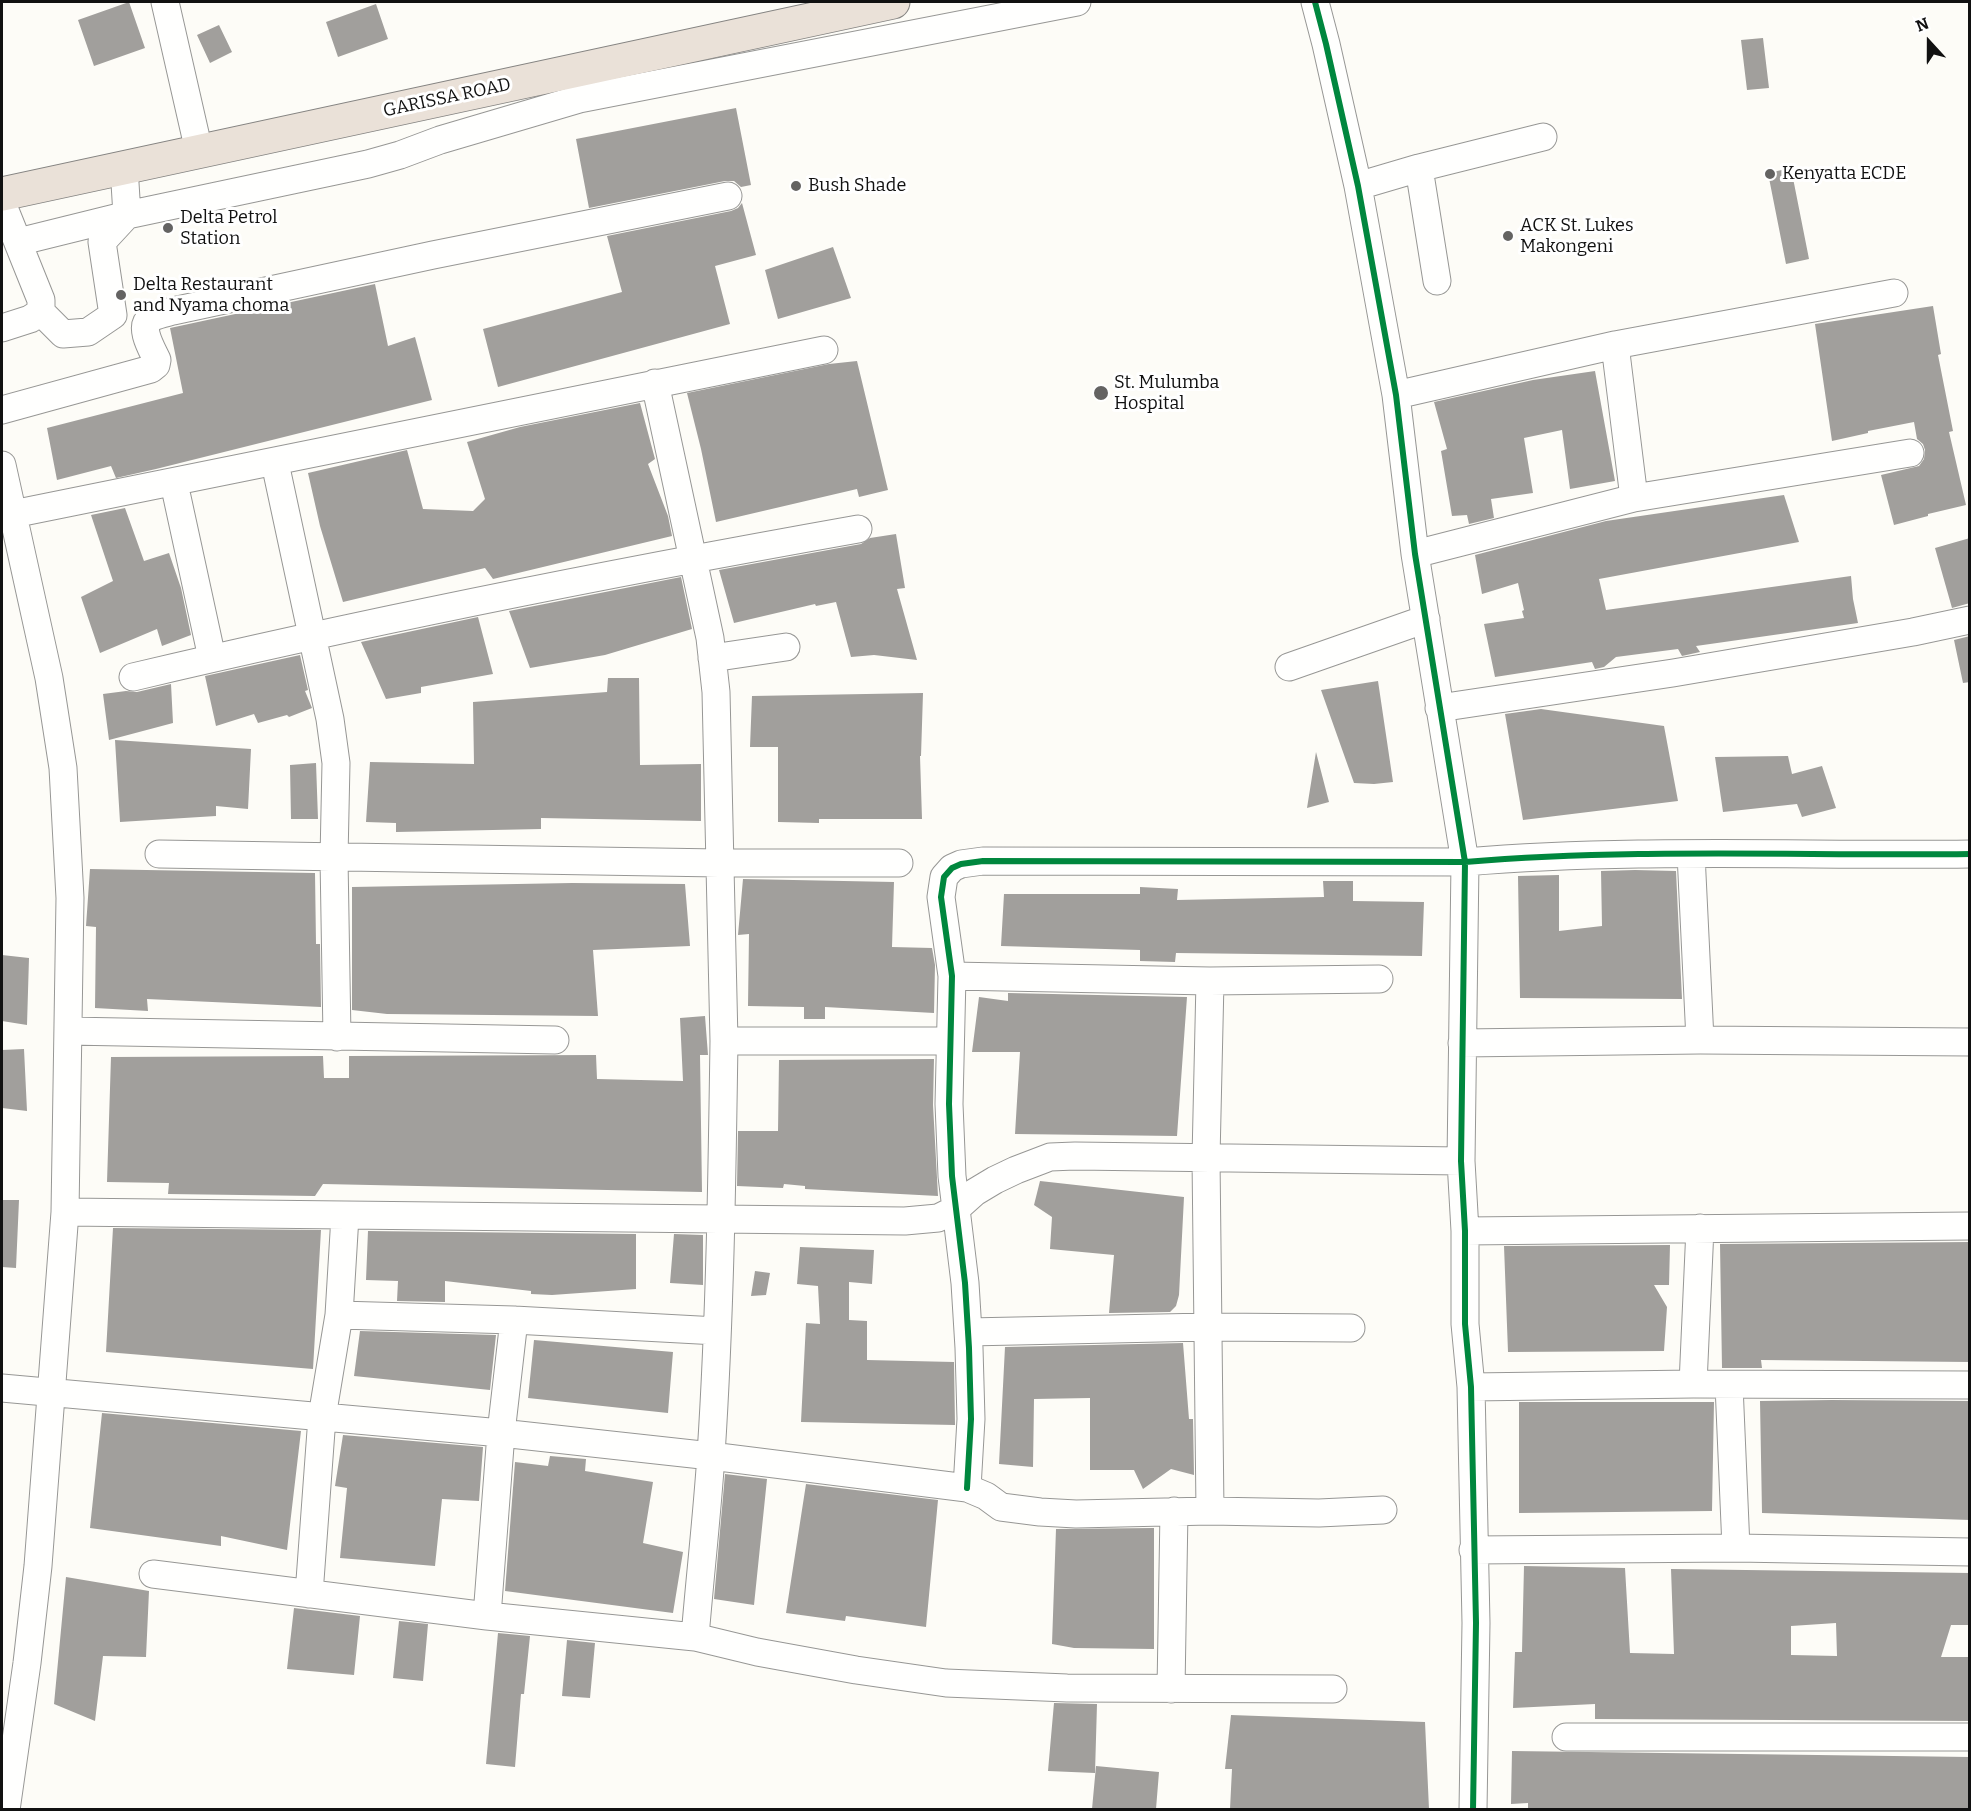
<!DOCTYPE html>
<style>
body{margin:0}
#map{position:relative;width:1971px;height:1811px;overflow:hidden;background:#fdfcf7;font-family:Bitter,serif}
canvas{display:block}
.frame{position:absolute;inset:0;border:3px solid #111;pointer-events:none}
.north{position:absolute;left:1899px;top:12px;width:60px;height:60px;-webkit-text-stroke:4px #fff;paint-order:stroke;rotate:339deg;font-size:16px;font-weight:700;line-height:24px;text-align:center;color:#111}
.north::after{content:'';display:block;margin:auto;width:21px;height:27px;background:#111;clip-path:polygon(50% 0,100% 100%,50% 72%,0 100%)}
</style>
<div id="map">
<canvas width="1971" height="1811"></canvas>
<div class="frame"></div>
<div class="north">N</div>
</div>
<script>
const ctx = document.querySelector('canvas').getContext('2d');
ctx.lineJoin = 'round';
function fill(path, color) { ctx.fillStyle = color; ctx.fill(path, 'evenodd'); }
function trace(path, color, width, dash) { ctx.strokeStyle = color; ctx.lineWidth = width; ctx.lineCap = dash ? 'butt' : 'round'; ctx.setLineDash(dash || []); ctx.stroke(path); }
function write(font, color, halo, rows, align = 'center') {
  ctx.font = font + ' Bitter,serif'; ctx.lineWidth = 6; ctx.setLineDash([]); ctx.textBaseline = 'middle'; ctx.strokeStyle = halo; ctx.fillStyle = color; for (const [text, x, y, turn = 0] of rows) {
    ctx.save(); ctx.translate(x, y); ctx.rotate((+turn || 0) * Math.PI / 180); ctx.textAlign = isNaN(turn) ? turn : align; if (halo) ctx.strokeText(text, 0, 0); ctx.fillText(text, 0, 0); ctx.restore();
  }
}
fill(new Path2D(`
 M129,2L145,48L94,66L78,20Z
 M376,4L388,39L338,57L326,22Z
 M219,25L232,52L210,63L197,35Z
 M1763,38L1769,88L1747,90L1741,40Z
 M736,108L751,185L741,187L734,181H725L589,208L576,139Z
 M1791,168L1809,259L1786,264L1768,173Z
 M742,203L756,255L715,266L730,324L498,387L483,329L622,292L607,236L731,211L738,208Z
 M833,247L851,298L778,319L765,270Z
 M375,284L388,346L415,337L432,400L156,469L116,478L111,466L57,480L47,428L183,393L170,328Z
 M1933,306L1941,354L1938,355L1953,431L1949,432L1966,505L1928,514V516L1894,525L1881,475L1919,466L1924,459L1925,450L1923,444L1917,439L1914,422L1868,431V433L1832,441L1815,324Z
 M857,361L888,490L859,497L857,489L716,522L701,449L687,393L829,364Z
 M1595,371L1615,481L1570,489L1562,430L1524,438L1533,493L1491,499L1494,518L1469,524L1467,515L1452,516L1441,451L1447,449L1434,402L1533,380Z
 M640,403L655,459L648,464L668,516L672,536L493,579L485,568L343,602L320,526L308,473L407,450L423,509L473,511L485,499L467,442L520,427Z
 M1784,495L1799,542L1599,579L1606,610L1851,576L1853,599L1858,623L1696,646L1700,652L1682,656L1678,649L1616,657L1604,667L1595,669L1592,662L1495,677L1484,624L1524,618L1522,611L1524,610L1518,583L1482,594L1475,555L1606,521Z
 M125,508L144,561L169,553L181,588L191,635L162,646L157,629L100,653L81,597L113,581L91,515Z
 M896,534L905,588L897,589L917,660L874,655L851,657L836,602L816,606L815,604L734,623L719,570L861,544L870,538Z
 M1970,538V603L1952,608L1935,548Z
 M681,577L692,629L605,655L530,668L509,611Z
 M478,617L493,674L421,687V693L386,699L361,642Z
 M1970,636V682L1963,683L1954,640Z
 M300,655L308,690L305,691L312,708L289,717L287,715L258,723L254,714L216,726L205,676Z
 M608,678H639L640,765L701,764V821L541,818V829L396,832V823L366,822L370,762L474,764L473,702L607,692Z
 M1378,681L1393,782L1374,784L1354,783L1321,690Z
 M171,684L173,723L109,740L103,694L126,691L137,692Z
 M923,693L921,756H920L922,819H819V823L778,822V747H750L752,696Z
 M1541,709L1664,726L1678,801L1523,820L1505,714Z
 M115,740L251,749L248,809L216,806V816L120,822Z
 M1316,752L1329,802L1307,808Z
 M1788,756L1792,774L1822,766L1836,808L1802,817L1797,804L1723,812L1715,757Z
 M316,763L318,819H291L290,765Z
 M90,869L315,873L316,944H320L321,1007L147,999L148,1011L95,1008L96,927L86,926Z
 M1635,870L1676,871L1682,999L1520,998L1518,876L1559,875V931L1602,926L1601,871Z
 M743,879L894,882L892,947L932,948L935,965L934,1013L825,1007V1019H804V1007L748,1006L749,934L738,935Z
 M1323,881H1353V901L1424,902L1422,956L1176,953L1175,962L1140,961V950L1001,946L1004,894H1140V887L1178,889L1177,900L1324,897Z
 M572,883L685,884L690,946L593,950L598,1016L387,1014L352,1010V887Z
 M2,955L29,958L27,1025L2,1021Z
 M1008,993L1187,997L1177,1136L1015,1134L1020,1052H972L979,997L1008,1001Z
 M705,1016L708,1055H700L702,1192L323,1184L315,1196L168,1194L169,1183L107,1182L111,1057L323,1056L324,1078H349V1056L596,1055L597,1079L683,1081L680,1018Z
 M24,1049L27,1111L2,1108V1050Z
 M934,1059L933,1105L938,1196L805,1189V1186L784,1184L783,1188L737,1186L738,1131H778L779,1060Z
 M1040,1181L1184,1197L1179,1295L1176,1306L1170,1312L1109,1313L1114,1255L1050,1249L1052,1217L1034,1205Z
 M2,1200H19L16,1268L2,1267Z
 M113,1228L321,1230L313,1369L106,1352Z
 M368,1231L636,1234V1289L552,1295L531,1294V1291L445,1281V1302L397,1301L398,1281L366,1280Z
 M674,1234L703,1235V1285L670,1283Z
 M1970,1242V1362L1761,1360L1762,1368H1722L1720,1244Z
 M1670,1245L1669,1285H1654L1667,1307L1664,1351L1508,1352L1504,1246Z
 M800,1247L874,1250L872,1284L849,1282V1320L867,1321V1360L954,1362L955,1425L801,1422L806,1323L820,1324L818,1286L797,1284Z
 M755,1271L770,1273L766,1295L751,1296Z
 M360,1331L496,1335L490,1390L354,1376Z
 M534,1340L673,1352L668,1413L528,1398Z
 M1183,1343L1189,1419H1193L1194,1475L1171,1469L1143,1489L1134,1470H1090V1398L1034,1399L1033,1467L999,1464L1005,1347Z
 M1832,1400L1970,1401V1520L1762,1513L1760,1401Z
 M1519,1402H1714L1712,1511L1519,1513Z
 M102,1413L301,1431L287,1550L221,1536V1546L90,1528Z
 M343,1435L483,1447L479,1501L442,1499L435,1566L340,1558L347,1488L335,1486Z
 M550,1456L586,1459L585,1471L653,1482L643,1543L683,1552L673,1613L505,1591L515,1462L548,1466Z
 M725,1474L767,1479L754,1605L714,1599Z
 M806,1484L938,1500L926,1627L846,1616L845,1621L786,1613Z
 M1154,1528V1649L1074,1648L1052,1644L1056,1529Z
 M1524,1566L1625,1568L1630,1653L1674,1654L1671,1569L1970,1573V1625H1951L1941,1657H1970V1721L1595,1719V1704L1513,1708L1515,1652H1522ZM1836,1623L1837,1656L1791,1655V1626Z
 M66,1577L149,1591L146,1657L103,1656L95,1721L54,1704Z
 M294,1608L360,1616L354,1675L287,1669Z
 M399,1621L428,1624L423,1681L393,1678Z
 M498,1633L530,1636L524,1694H521L515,1767L486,1764Z
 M567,1640L595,1643L590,1698L562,1696Z
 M1054,1703L1097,1704L1095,1773L1048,1771Z
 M1231,1715L1425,1722L1429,1809H1230L1232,1769H1225Z
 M1512,1751L1970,1757V1809H1528V1803L1511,1804Z
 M1096,1766L1159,1772L1156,1809H1092Z`), '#a19f9c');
const minor = new Path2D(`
 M165,2L199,151
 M1315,2L1326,44L1358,186L1396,395L1415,554L1465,862L1461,1161L1465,1231V1324L1471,1387L1476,1623L1473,1810
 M1419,168L1437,281
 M1358,186L1419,168L1543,137
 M2,203L41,300V312L30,319L2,328
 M18,242L127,215L368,164L400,155L440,140L579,99L1077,2
 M41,312L63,334L88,332L113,315L102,242L127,215L124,167
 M655,383L710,638L716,692L724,1041H950
 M1396,395L1615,345L1894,293
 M2,410L151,369L156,365L157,360C153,351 138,327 150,319C155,315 166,313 173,311L433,255L728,196
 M275,463L330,719L336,763L334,858L337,1037
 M2,465L49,678L63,768L70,898L65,1212L38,1566L27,1663L6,1810
 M174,483L212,658
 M1634,498L1910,453
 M13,514C284,461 553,403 824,350
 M1415,554L1634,498L1615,345
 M712,658L786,647
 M1289,667L1426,619
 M133,677C373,620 616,572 858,529
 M1439,708L1673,673L1913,632L1970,620
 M159,854L719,863H899
 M1691,854L1700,1040
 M952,976L1210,981L1379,979
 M68,1031L555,1040
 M1462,1043L1700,1040L1970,1042
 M65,1212L905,1221L938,1218L956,1209L975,1192L995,1180L1016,1170L1050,1157L1075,1156L1461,1161
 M1465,1231L1970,1226
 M339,1315L514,1320L717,1331
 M968,1332L1208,1327L1351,1328
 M1693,1384L1700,1228
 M1729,1385L1736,1548
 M1471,1387L1693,1384L1970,1385
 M2,1388L501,1433L711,1456L967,1488L986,1496L1001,1507L1040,1512L1076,1514L1210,1511L1319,1513L1383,1510
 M967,1488L971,1419L969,1348L965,1283L952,1176L949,1104L952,976L941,897L944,877L952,868L961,864L983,861L1465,862C1633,848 1802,856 1970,854
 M1210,1511L1206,1158L1210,981
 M1473,1550L1736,1548L1970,1552
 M153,1574L487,1616L695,1637L757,1652L856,1670L946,1683L1067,1688L1333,1689
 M309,1594L322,1417L339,1315L345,1216
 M487,1616L501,1433L514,1320
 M695,1637C700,1576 707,1516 711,1455C720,1317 722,1179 724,1041
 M1171,1689L1174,1511
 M1566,1737H1970`);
const highway = new Path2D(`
 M2,194L893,2`);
trace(minor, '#979795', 29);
trace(highway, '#858482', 35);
trace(minor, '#fffffe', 27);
trace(highway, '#eae1d8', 33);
trace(new Path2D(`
 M1315,2L1326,44L1358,186L1396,395L1415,554L1465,862L1461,1161L1465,1231V1324L1471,1387L1476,1623L1473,1810
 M967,1488L971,1419L969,1348L965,1283L952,1176L949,1104L952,976L941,897L944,877L952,868L961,864L983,861L1465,862C1633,848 1802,856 1970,854`), '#00873e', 6);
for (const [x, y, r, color] of [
 [1770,174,6,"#646362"],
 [796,186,6,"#646362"],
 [168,228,6,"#646362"],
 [1508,236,6,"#646362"],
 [121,295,6,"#646362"],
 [1101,393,8,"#646362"]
]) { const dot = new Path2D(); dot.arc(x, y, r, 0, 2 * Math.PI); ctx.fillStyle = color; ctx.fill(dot); trace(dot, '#fff', 2); }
write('18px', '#111', '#fff', [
 ["GARISSA ROAD",447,98,-12]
]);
write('18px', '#111', '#fff', [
 ["Kenyatta ECDE",1782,174],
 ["Bush Shade",808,186],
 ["Delta Petrol",180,218],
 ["Station",180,239],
 ["ACK St. Lukes",1520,226],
 ["Makongeni",1520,247],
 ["Delta Restaurant",133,285],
 ["and Nyama choma",133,306],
 ["St. Mulumba",1114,383],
 ["Hospital",1114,404]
], 'left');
</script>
